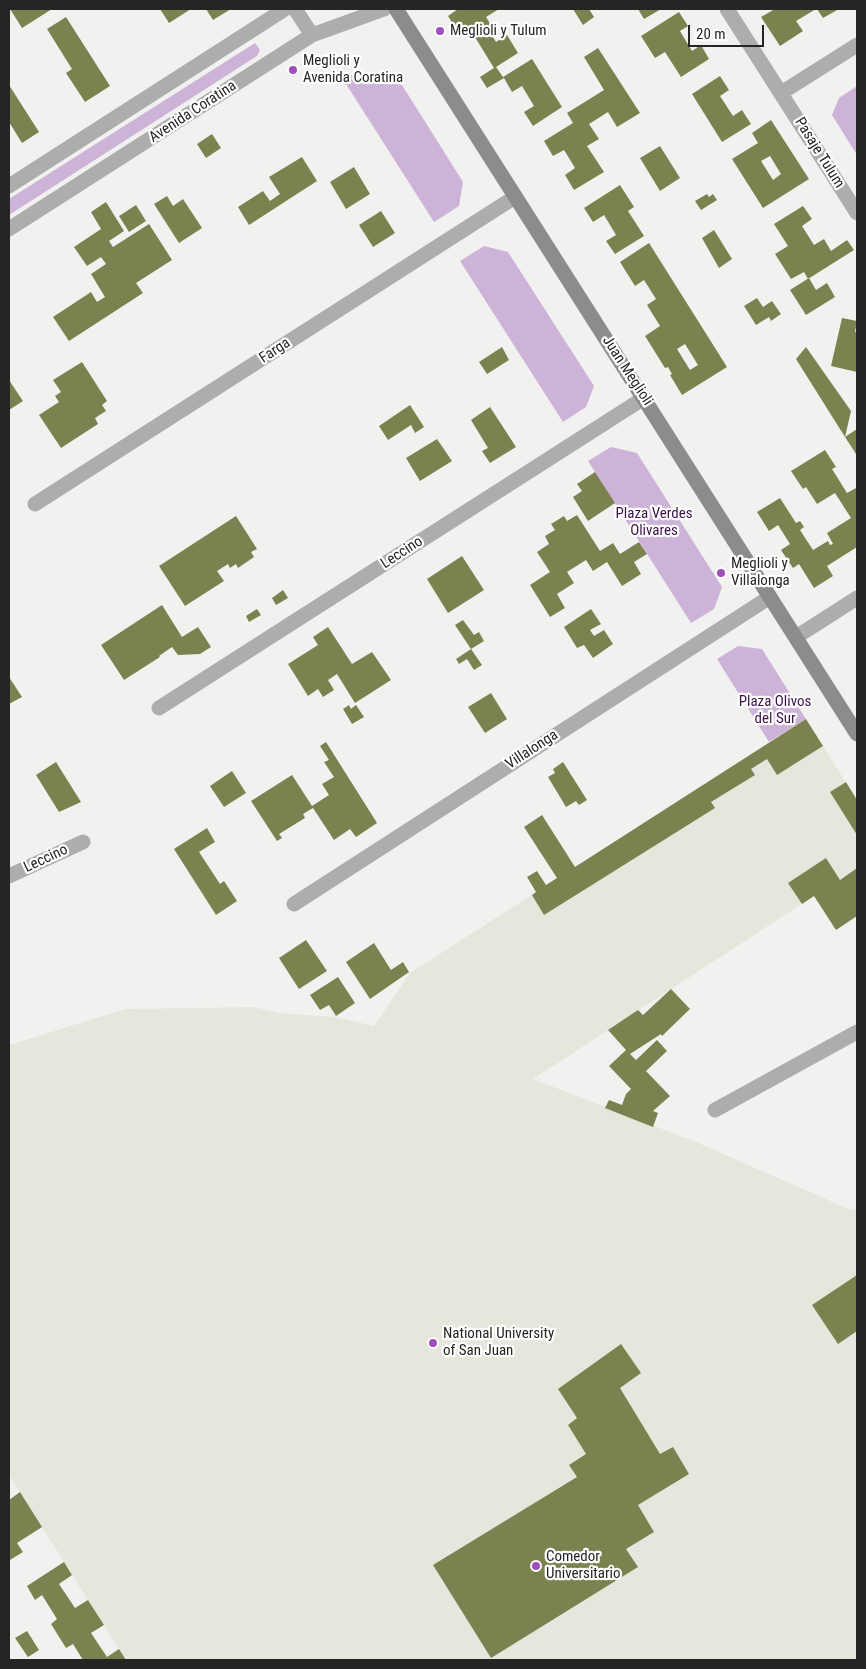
<!DOCTYPE html>
<style>
body{margin:0}
#map{position:relative;width:866px;height:1669px;overflow:hidden;background:#f1f2ef;font-family:"Roboto Condensed",sans-serif}
canvas{display:block}
.frame{position:absolute;inset:0;border:10px solid #252524;pointer-events:none}
.scale{position:absolute;left:688px;top:25px;width:76px;height:22px;box-sizing:border-box;border:2px solid #252524;border-top:0;padding-left:6px;font-size:15px;line-height:18px;white-space:nowrap;color:#252524;-webkit-text-stroke:4px #fffffe;paint-order:stroke}
</style>
<div id="map">
<canvas width="866" height="1669"></canvas>
<div class="frame"></div>
<div class="scale">20 m</div>
</div>
<script>
const ctx = document.querySelector('canvas').getContext('2d');
ctx.lineJoin = 'round';
function fill(path, color) { ctx.fillStyle = color; ctx.fill(path, 'evenodd'); }
function trace(path, color, width, dash) { ctx.strokeStyle = color; ctx.lineWidth = width; ctx.lineCap = dash ? 'butt' : 'round'; ctx.setLineDash(dash || []); ctx.stroke(path); }
function write(font, color, halo, rows, align = 'center') {
  ctx.font = font + ' "Roboto Condensed",sans-serif'; ctx.lineWidth = 4.5; ctx.setLineDash([]); ctx.textBaseline = 'middle'; ctx.strokeStyle = halo; ctx.fillStyle = color; for (const [text, x, y, turn = 0] of rows) {
    ctx.save(); ctx.translate(x, y); ctx.rotate((+turn || 0) * Math.PI / 180); ctx.textAlign = isNaN(turn) ? turn : align; if (halo) ctx.strokeText(text, 0, 0); ctx.fillText(text, 0, 0); ctx.restore();
  }
}
fill(new Path2D(`
 M806,719L857,800V868L533,1079L696,1142L851,1210L857,1208V1660H126L9,1475V1045L125,1009L254,1007L279,1013L335,1017L374,1026L410,973Z`), '#e5e7dc');
fill(new Path2D(`
 M255,43L260,50L257,56L9,215V199Z
 M339,73L402,85L463,182L459,206L434,222Z
 M857,86V155L832,115L839,98Z
 M484,246L508,252L594,386L586,407L563,422L460,261Z
 M611,447L637,453L722,587L714,609L691,623L588,461Z
 M738,646L762,649L806,719L769,742L717,659Z`), '#cdb3d8');
fill(new Path2D(`
 M10,9H52L22,28Z
 M160,9H191L169,23Z
 M206,9H231L213,20Z
 M458,9H499L486,17L495,31L491,34L496,42L507,35L518,53L496,67L503,77L532,59L562,107L533,126L524,112L534,106L522,86L512,92L504,78L487,88L480,77L494,68L470,29L460,35L448,16Z
 M573,9H589L594,17L583,25Z
 M638,9H661L644,19Z
 M775,9H816L796,21L803,31L780,46L761,17Z
 M817,9H839L823,18Z
 M679,12L688,26L680,31L692,51L701,45L709,59L681,77L665,52L655,58L641,36Z
 M66,17L110,86L85,102L66,73L72,69L47,29Z
 M598,48L640,113L617,127L608,112L589,124L599,139L587,146L604,172L574,190L565,175L575,168L569,158L564,150L553,156L544,141L573,123L567,113L604,90L584,57Z
 M720,76L729,90L720,96L733,116L742,110L751,124L722,142L692,94Z
 M9,85L39,132L22,143L9,122Z
 M771,120L809,179L763,208L732,159L758,143L752,133ZM770,156L781,174L773,180L761,161Z
 M212,134L221,148L206,158L197,144Z
 M660,146L680,178L660,191L640,158Z
 M302,157L317,181L249,225L238,207L263,191L270,201L280,194L269,177Z
 M354,167L370,194L346,209L330,182Z
 M620,185L634,207L628,211L644,236L615,254L606,241L616,235L604,215L593,222L584,208Z
 M707,194L709,197L713,194L717,200L701,210L695,201Z
 M167,196L173,206L183,199L202,228L179,243L154,204Z
 M106,202L124,231L109,241L113,247L149,224L172,260L136,283L143,293L69,341L53,317L91,292L97,302L105,297L91,274L106,264L101,257L87,266L74,247L101,229L91,212Z
 M136,205L146,221L129,232L119,216Z
 M803,206L812,219L802,226L814,245L824,239L831,251L847,240L854,250L808,279L804,272L791,279L775,254L788,246L774,224Z
 M381,211L395,233L373,247L359,225Z
 M714,230L732,259L719,268L702,238Z
 M649,243L727,367L682,395L670,375L672,374L668,367L665,368L645,336L660,326L647,305L656,299L644,280L635,286L620,262ZM685,344L698,365L690,370L677,349Z
 M809,278L816,290L827,283L835,297L806,315L790,290Z
 M757,298L763,307L772,301L781,314L771,321L769,317L756,325L744,306Z
 M842,318L857,321L855,332H857V372L831,366Z
 M502,347L509,360L487,374L479,362Z
 M806,347L851,411L845,437L796,359Z
 M82,362L107,401L102,405L106,411L95,418L98,424L61,448L39,415L59,402L55,396L61,392L53,380Z
 M9,380L23,401L9,410Z
 M410,405L424,427L415,433L411,425L388,440L379,426Z
 M490,407L516,447L490,463L482,451L488,448L471,420Z
 M857,429V453L856,454L845,437Z
 M437,439L452,461L420,481L406,458Z
 M825,450L836,467L832,469L847,493L856,488L857,490V547L827,566L833,576L814,588L799,564L793,568L781,550L790,544L778,525L769,531L757,512L780,498L796,523L800,521L804,527L800,530L813,550L828,541L830,545L833,544L827,533L851,518L835,493L817,504L806,487L803,489L791,471Z
 M595,472L615,503L588,521L573,497L582,491L577,484Z
 M577,515L600,551L613,543L620,554L639,542L647,554L634,562L641,574L622,586L607,562L593,571L586,560L567,572L574,583L557,594L565,608L550,617L530,585L550,572L537,552L549,544L545,536L555,530L551,524L564,516L567,521Z
 M236,516L257,549L251,552L254,557L238,568L236,564L230,568L228,564L217,571L224,581L185,606L159,566Z
 M462,556L484,590L448,613L427,579Z
 M283,590L288,598L276,605L272,598Z
 M162,605L182,637L198,627L211,647L200,654L178,655L172,647L159,656L160,657L124,680L101,645Z
 M257,609L261,615L249,622L246,616Z
 M591,609L601,624L590,630L594,636L604,630L613,644L593,658L584,645L577,648L564,627Z
 M463,620L474,635L479,632L484,641L471,649L455,625Z
 M328,627L352,664L372,652L391,680L355,703L337,674L328,680L334,690L323,697L318,689L308,696L288,664L318,645L313,637Z
 M471,649L482,665L474,670L467,659L459,664L456,659Z
 M9,677L22,697L9,704Z
 M491,693L507,719L485,733L468,707Z
 M349,705L351,709L356,705L364,717L352,724L343,709Z
 M806,719L823,746L777,775L767,759L751,769L755,775L711,802L715,808L544,915L532,895L536,892L527,877L537,871L546,885L557,878L524,827L542,815L575,867Z
 M326,742L377,823L356,837L350,829L334,840L313,808L303,814L305,818L279,834L282,838L277,841L251,801L292,775L312,806L329,795L322,784L334,777L324,762L329,760L320,746Z
 M56,762L81,802L59,812L36,775Z
 M563,762L587,800L579,805L576,801L566,807L548,777L555,773L553,769Z
 M232,771L246,793L224,807L210,786Z
 M846,782L857,800V835L830,792Z
 M207,828L215,842L199,852L220,884L224,881L237,901L216,915L174,849Z
 M826,858L840,880L857,868V916L836,930L814,896L802,904L788,883Z
 M306,940L327,971L299,989L279,958Z
 M374,943L391,970L403,962L409,972L370,999L346,962Z
 M338,977L355,1003L336,1016L329,1005L320,1010L310,995Z
 M671,989L690,1009L662,1036L661,1034L630,1054L636,1060L657,1040L667,1051L646,1071L670,1096L653,1111L658,1113L653,1127L605,1108L609,1100L622,1105L626,1094L631,1089L609,1066L626,1050L608,1030L638,1010L643,1015Z
 M857,1275V1331L838,1344L812,1305Z
 M621,1344L641,1373L620,1388L660,1454L673,1447L689,1474L638,1505L654,1532L626,1549L638,1567L491,1658L433,1565L577,1477L569,1465L586,1454L568,1425L577,1418L558,1389Z
 M20,1492L42,1527L17,1543L23,1552L10,1560L9,1557V1500Z
 M64,1562L72,1575L59,1584L75,1608L88,1600L104,1625L91,1633L107,1657L119,1649L126,1660H83L73,1644L66,1648L51,1624L57,1619L42,1595L35,1600L27,1586Z
 M27,1631L39,1650L28,1657L15,1638Z`), '#7c824f');
trace(new Path2D(`
 M295,9L312,35
 M727,9L857,213
 M781,93L857,45
 M9,186L285,9
 M9,229L312,35L384,9
 M35,504L515,197
 M796,637L857,598
 M159,708L644,398
 M9,876L83,842
 M294,904L770,597
 M715,1110L857,1032`), '#adadac', 15);
trace(new Path2D(`
 M396,9L857,734`), '#8c8c8a', 15);
for (const [x, y, r, color] of [
 [440,31,5,"#9f4ebd"],
 [293,70,5,"#9f4ebd"],
 [721,573,5,"#9f4ebd"],
 [433,1343,5,"#9f4ebd"],
 [536,1566,5,"#9f4ebd"]
]) { const dot = new Path2D(); dot.arc(x, y, r, 0, 2 * Math.PI); ctx.fillStyle = color; ctx.fill(dot); trace(dot, '#fffffe', 2); }
write('15px', '#252524', '#fffffe', [
 ["Meglioli y Tulum",450,31],
 ["Meglioli y",303,61],
 ["Avenida Coratina",303,78],
 ["Meglioli y",731,564],
 ["Villalonga",731,581],
 ["National University",443,1334],
 ["of San Juan",443,1351],
 ["Comedor",546,1557],
 ["Universitario",546,1574]
], 'left');
write('15px', '#252524', '#fffffe', [
 ["Avenida Coratina",193,112,-33],
 ["Pasaje Tulum",819,153,58],
 ["Farga",275,351,-33],
 ["Juan Meglioli",627,371,57],
 ["Leccino",402,553,-33],
 ["Villalonga",532,750,-33],
 ["Leccino",46,859,-25]
]);
write('15px', '#3c144b', '#fffffe', [
 ["Plaza Verdes",654,514],
 ["Olivares",654,531],
 ["Plaza Olivos",775,702],
 ["del Sur",775,719]
]);
</script>
